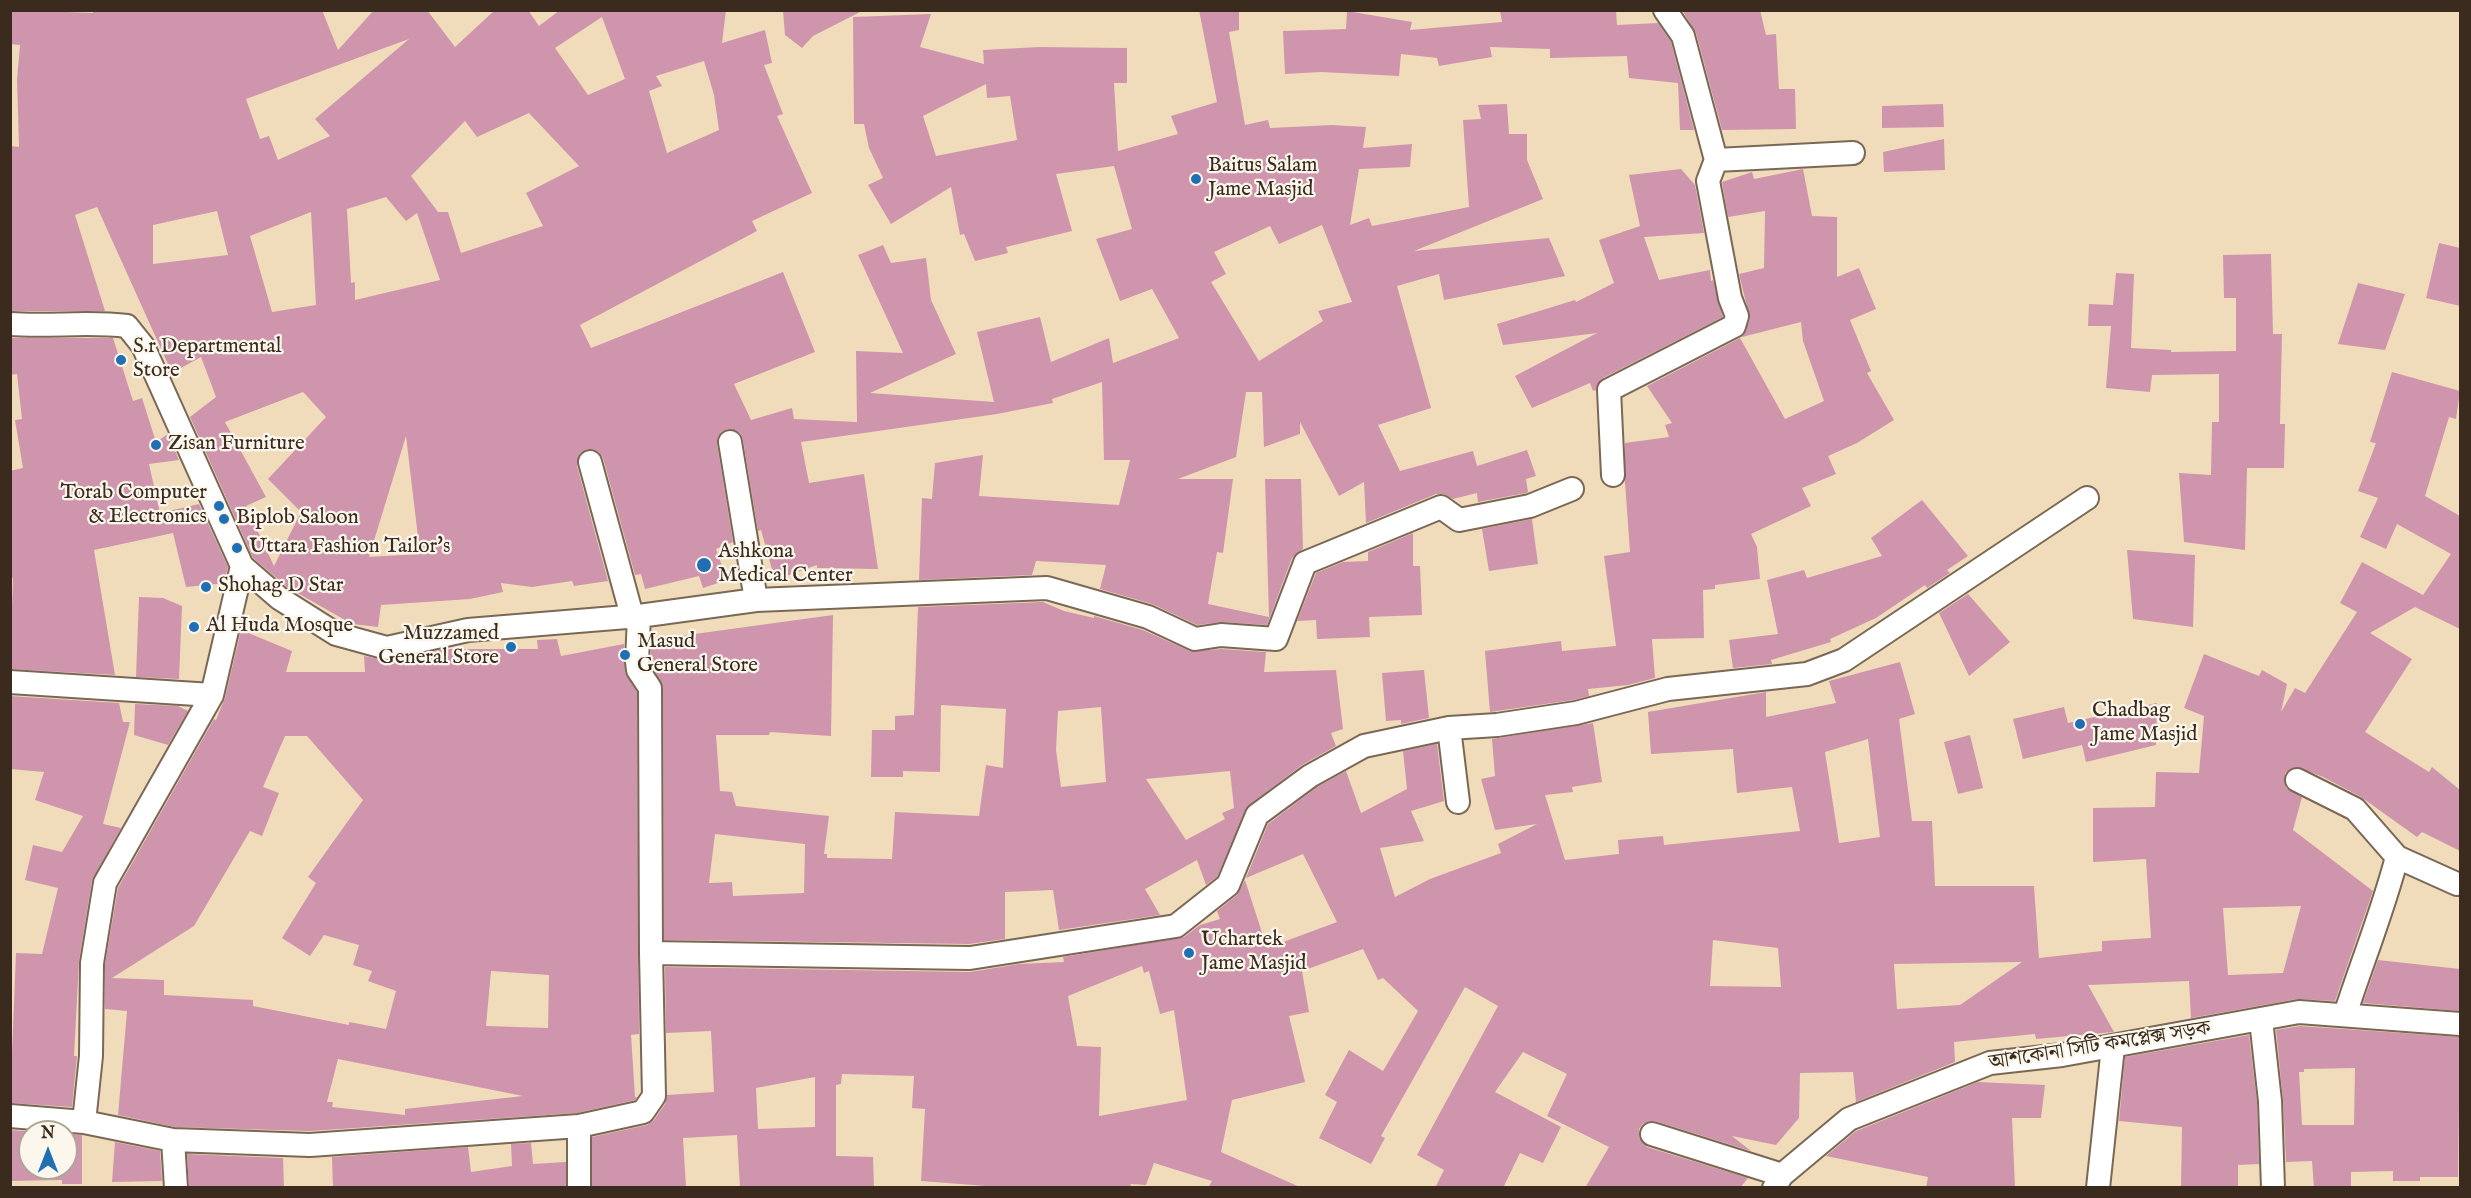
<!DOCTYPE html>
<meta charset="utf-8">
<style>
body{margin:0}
#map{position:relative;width:2471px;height:1198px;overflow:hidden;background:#f0dcbb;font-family:"IM FELL English",serif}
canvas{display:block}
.frame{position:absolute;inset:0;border:12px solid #3b2a1e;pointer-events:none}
.north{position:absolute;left:18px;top:1120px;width:60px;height:60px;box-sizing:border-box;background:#fbf7ec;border:2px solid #aea59a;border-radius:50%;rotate:0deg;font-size:16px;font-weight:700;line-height:24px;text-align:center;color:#3b2a1e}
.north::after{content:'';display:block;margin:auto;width:21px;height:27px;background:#1f6fb2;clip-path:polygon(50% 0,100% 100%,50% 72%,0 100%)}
</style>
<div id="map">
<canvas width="2471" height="1198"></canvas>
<div class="frame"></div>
<div class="north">N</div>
</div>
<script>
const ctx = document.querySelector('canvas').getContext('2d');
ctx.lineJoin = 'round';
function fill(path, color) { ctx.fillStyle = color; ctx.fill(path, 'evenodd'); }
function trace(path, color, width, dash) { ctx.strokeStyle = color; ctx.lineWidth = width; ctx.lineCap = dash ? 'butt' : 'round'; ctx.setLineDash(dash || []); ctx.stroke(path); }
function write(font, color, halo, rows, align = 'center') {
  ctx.font = font + ' "IM FELL English","Noto Serif Bengali",serif'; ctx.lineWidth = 4.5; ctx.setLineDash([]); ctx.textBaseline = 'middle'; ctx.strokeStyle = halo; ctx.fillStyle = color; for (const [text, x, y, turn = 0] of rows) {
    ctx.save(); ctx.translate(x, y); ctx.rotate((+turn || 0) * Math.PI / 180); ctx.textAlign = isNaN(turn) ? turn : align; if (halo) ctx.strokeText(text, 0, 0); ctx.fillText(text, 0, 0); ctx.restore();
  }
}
fill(new Path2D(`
 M10,10L93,13V10H322L338,50L374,10H427L455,47L495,10H528L539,26L560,10H726L722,43L765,30L772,63L764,65L783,114L777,116L812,193L752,221L757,231L580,325L591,348L783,272L815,352L734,384L751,420L792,408L794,419L857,422L856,351L903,353L858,255L883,245L891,263L926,258L931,300L956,354L870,393L994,402L977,332L1040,317L1051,362L1109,338L1113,363L1179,338L1152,289L1120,301L1096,239L1132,229L1114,166L1056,174L1072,231L1006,247L1008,253L975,261L964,234L960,235L951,187L891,224L868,185L883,178L869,148L864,124H854L853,17L931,14L920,47L984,64L983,50L1039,47L1127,48V83H1114L1118,151L1178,134L1171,116L1217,102L1199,10H1239V30L1229,32L1245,125L1268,120L1270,128L1332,125L1366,127L1363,148L1412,144L1410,167L1359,169L1350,225L1369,218L1372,226L1469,207L1463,120L1481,119L1478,105L1507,104L1509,134H1527V160L1543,199L1414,251L1549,238L1565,276L1444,300L1439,274L1397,286L1431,408L1378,425L1400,471L1473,451L1477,466L1527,450L1536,476L1526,479L1528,492L1526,493L1478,502L1477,493L1453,499L1443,494H1436L1366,523L1364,482L1339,496L1300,422V434L1264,447L1262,392H1246L1236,457L1178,479H1233L1223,553L1217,552L1208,604L1269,617L1265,479H1301L1303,549L1292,558L1267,625L1222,622L1197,625L1152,604L1100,589L1106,565L1036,561L1032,575L919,580L922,498L932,499L935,463L983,455L979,496L1119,505L1130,460H1104L1102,382L1052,399L1053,403L997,414L801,442L809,483L864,474L878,569L817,568V565L775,580L761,530L758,531L743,440L740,433L728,429L721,432L717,444L733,542L716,549L727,580L703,588L699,576L645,589L641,574L635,575L603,458L599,452L587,449L580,453L577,466L608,581L574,586L572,581L532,587L501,583L503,592L470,599L381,605L378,627L352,624L287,587L253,558L190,417L216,397L201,357L172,373L97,207L75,215L105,311H10V146L19,147L17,80L20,45L10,44ZM602,17L625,79L588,95L555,48ZM409,39L315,119L330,136L278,160L269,136L260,139L246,99ZM704,61L714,95L719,130L667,153L649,91L662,86L656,76ZM986,84L987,98L1010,96L1017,140L936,156L923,116ZM529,113L579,166L526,193L543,226L461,253L448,212H438L411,176L465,121L477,137ZM386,197L406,221L417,213L440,280L355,300V282L351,283L347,209ZM217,211L228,255L153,264V225ZM311,212L316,305L272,312L250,236ZM1322,225L1352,302L1318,311L1323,321L1259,361L1211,282L1226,274L1214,252L1270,226L1279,244ZM303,392L326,417L268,479L301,512L274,566L246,506L266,497L225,422ZM406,436L420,554L369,557Z
 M783,10H864L813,36L802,48L785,35Z
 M1616,10L1617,25L1658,23L1671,42L1694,130H1680L1678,83L1629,78L1627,56L1550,58V49L1490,47L1492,57L1439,66L1437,58L1401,54L1399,76L1321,72L1285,74L1283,31L1346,29L1347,11L1412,22L1410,30L1502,22L1500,11Z
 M1682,10H1760L1766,35L1776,34L1779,89H1795L1796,129L1722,130L1696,33Z
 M1943,104L1944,127L1882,128V106Z
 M1944,139L1945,170L1884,172L1883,152Z
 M1681,169L1695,185L1704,233L1644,237L1659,280L1710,270L1711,281L1713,280L1723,317L1603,378L1596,390L1593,391L1590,383L1532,408L1515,376L1597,333L1503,345L1497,324L1575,300L1576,302L1614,283L1599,240L1640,226L1629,175Z
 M1803,169L1812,216L1837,217V277L1859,268L1876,309L1850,320L1871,371L1867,373L1894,420L1857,443L1828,456L1836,474L1802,488L1811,506L1751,534L1757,547L1760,579L1715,585V589L1703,590L1704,638L1652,639L1655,678L1628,685L1588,689L1589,696L1573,700L1490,712L1485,651L1561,641L1562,651L1616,646L1604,556L1630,552L1625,482V443L1669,437L1665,425L1672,423L1647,386L1740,338L1785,419L1824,401L1803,341L1801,322L1742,337L1750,319L1739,274L1764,268L1765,211L1728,217L1722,182L1752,172L1754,179Z
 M2439,243L2460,248V306L2426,298Z
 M2271,254L2273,334H2282L2280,424H2285L2284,468H2247L2245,550L2184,542L2179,473L2211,475L2212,422H2219V374L2152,375L2150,392L2106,388L2111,326H2088L2089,304L2113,305L2116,273L2134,274L2131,348L2171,350V352L2236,351V298H2224L2223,255Z
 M2358,283L2405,294L2385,350L2338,344Z
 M10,338H113L133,401L142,398L156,442L168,434L179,460L149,464L160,513L199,504L228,567L225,578L217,584L186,587L173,533L94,550L115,675L10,669L13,578L10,579V471L23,468L15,420L22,419L17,374L10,375Z
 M2392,372L2460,391L2456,419L2449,417L2425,496L2460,516V629L2415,607L2370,633L2412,659L2365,732L2429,772L2432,767L2460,790V851L2422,832L2417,837L2361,797L2323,777L2297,767L2285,773L2286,788L2302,797L2293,830L2373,891L2335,1001L2297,999L2191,1018L2189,981L2088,985L2114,1032L2036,1039L2035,1034L1954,1042L1955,1062L1856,1102L1853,1072L1800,1073L1799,1118L1776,1145L1732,1136L1751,1151L1655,1121L1643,1124L1639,1129V1137L1647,1147L1748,1178L1740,1188H1585L1609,1147L1547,1116L1567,1074L1523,1052L1495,1092L1561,1127L1543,1163L1520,1153L1503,1188H1435L1444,1170L1417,1155L1498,1006L1465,987L1381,1136L1385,1138L1371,1164L1319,1138L1337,1102L1325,1095L1349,1050L1383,1071L1418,1011L1383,978L1378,980L1363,949L1302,971L1309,1012L1289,1016L1305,1082L1232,1100L1221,1152L1302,1188H1208L1212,1181L1154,1163L1146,1185L1131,1184L1130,1188H1012L921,1181L925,1109L912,1108L914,1076L842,1074L841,1084L836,1085V1156L873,1157L874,1188H740L737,1135L683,1138L686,1187L592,1188V1137L647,1125L654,1120L665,1104L667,1095L714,1092L711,1031L666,1033L665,967L970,972L1019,964L1064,962L1063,957L1184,937L1200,925L1220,919L1217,911L1237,895L1245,880L1267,948L1337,922L1303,854L1246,878L1268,824L1317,787L1346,771L1361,813L1407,789L1403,751L1437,744L1444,801L1411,811L1424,841L1380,848L1395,897L1430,879L1501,853L1498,844L1537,824L1495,830L1481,779L1495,776L1492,739L1593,723L1602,782L1572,787L1573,792L1545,795L1565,860L1619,854L1618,840L1663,836L1664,845L1800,831L1792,787L1737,793L1733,749L1651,754L1648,712L1766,692V717L1836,703L1829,681L1900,662L1915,714L1899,719L1912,821H1932L1935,886H2034L2039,958L2102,951V941L2151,938L2146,859L2093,862V808L2155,807L2156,772L2199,773L2204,716L2184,708L2204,654L2259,676L2262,670L2287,684L2281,712L2295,688L2305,693L2357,612L2340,603L2362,562L2423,595L2451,554L2397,524L2386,549L2360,537L2378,498L2358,491L2376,443L2370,442ZM1868,739L1880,837L1839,843L1825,752ZM2301,906L2283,973L2228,975L2223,908ZM1713,940L1778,948L1781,987L1710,986ZM2022,962L1960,1005L1897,1009L1894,964ZM1142,966L1144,973L1149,971L1160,1014L1174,1010L1187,1100L1099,1116L1101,1047L1077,1046L1068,996ZM815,1077V1127L758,1129L756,1088Z
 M1922,500L1968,556L1947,570L1950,573L1927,588L1925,585L1876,618L1830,639L1831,642L1771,660L1772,664L1733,668L1729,640L1778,634L1767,580L1804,570L1807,578L1882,556L1871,538Z
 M1532,519L1538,564L1489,571L1482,529Z
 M1413,533V566H1420L1422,615L1369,617L1370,637L1317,639L1316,620L1297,621L1316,573L1343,562L1368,561V552Z
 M2127,550L2195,555L2193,627L2133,619Z
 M1968,594L2010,642L1969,676L1939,613Z
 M139,597L163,598L182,606L179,679L136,677Z
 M1043,602L1064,611L1094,618V616L1143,630L1190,651L1222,649L1266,652L1264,672L1336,670L1343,729L1331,733L1336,746L1302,765L1249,805L1217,877L1206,885L1197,860L1145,889L1160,915L1059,930L1053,890L1005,892V939L969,944L664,940L663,688L651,665V640L833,615L831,736L770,732L769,735H716L720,791L732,792L736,806L829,816L824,854H827V858L892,859L895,812L979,816L986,765L1003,768L1006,709L941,705L940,772L903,771V777H871L872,730H895V716L914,715L918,607ZM1101,707L1106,782L1061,787L1056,750L1058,711ZM1230,771L1234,808L1222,813L1225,819L1186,840L1146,779ZM715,834L805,844L804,893L733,896L732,882L709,883Z
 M241,630L292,651L286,672H365L364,656L389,661L445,649H538L537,640L557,639L561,656L624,644L625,672L637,692L639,1034L631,1035L635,1097H637L635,1100L577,1113L310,1131L175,1127L118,1115L127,1011L105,1009V964L118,888L214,719L216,720L225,698ZM285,736H307L363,800L308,877L316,883L282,938L310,956L324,935L359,945L353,965L372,971L368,981L396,991L386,1029L349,1022V1025L253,1006V1000L164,995V980L112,978L194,926L250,831L262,836L279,793L263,787ZM491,971L549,975L548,1028L486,1026ZM338,1059L523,1096L405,1109V1115L332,1107L333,1102H327Z
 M1424,670L1429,718L1401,724V720L1386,721L1382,673Z
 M10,696L119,703L123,722H130L103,824L121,828L92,880L79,961L74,1056H77L72,1107L10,1103L16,953L42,954L58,888L25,880L33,845L62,852L83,816L35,800L44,772L10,769Z
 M2157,703L2156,745L2086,762L2082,745L2023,759L2013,719L2064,707L2068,723Z
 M135,704L178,706L188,711L168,745L134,735Z
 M1970,735L1983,788L1958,794L1944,742Z
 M2378,960L2460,969V1011L2363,1003Z
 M2300,1026L2460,1037L2458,1177H2420V1181H2393V1171L2351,1172V1188H2314L2312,1161L2286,1162L2283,1100L2276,1030ZM2355,1068L2354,1125H2302L2299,1072H2304V1069Z
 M2249,1035L2257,1102L2259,1164L2238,1165V1188H2181L2182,1127L2119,1121L2125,1057Z
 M1978,1082L2045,1085L2041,1118H2012L2015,1188H1926L1928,1177L1826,1156L1856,1131Z
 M10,1130L40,1132H30V1168H66V1134L82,1135V1184H62V1180L10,1181Z
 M115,1142L160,1151L162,1181L112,1182Z
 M531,1143L533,1164L566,1162V1188H333L332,1157L468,1147L471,1172L512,1166L511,1144Z
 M187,1154L283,1158L284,1188H189Z`), '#cf95ad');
const minor = new Path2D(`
 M1665,10L1683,36L1716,160L1853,153
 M10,324C50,327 88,321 127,326L143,346L242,566L279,598L336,634L387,648L468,630L639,616L756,600L1047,588L1148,617L1195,639L1221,635L1276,639L1305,563L1441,507L1459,520L1530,506L1572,489
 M730,442L756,600
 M590,462L632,616
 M1613,475L1609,390L1734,326L1737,316L1730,298L1708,181L1716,160
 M639,616L637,662L638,670L650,688L651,953
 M10,682L212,695
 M1449,728L1458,802
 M2297,780L2355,809L2397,857C2383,911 2362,962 2345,1015
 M2397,857L2457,884
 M2261,1020L2270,1101L2273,1188
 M10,1116L84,1122L173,1140L310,1145L579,1126L643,1112L654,1096L651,953L970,958L1176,926L1228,885L1257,815L1310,776L1364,746L1449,728L1497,725L1576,713L1668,689L1807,674L1844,660L2087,498
 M84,1122L91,1056L92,963L105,883L212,695L242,566
 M579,1126V1188
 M1652,1134L1782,1175
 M173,1140L176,1188
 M1774,1188L1782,1175L1849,1119L1990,1063L2062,1055L2299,1012L2460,1024
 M2098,1188L2113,1047`);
trace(minor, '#7a6855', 26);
trace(minor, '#fff', 22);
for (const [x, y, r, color] of [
 [1196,179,6,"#1f6fb2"],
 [121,360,6,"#1f6fb2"],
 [156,445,6,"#1f6fb2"],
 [219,506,6,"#1f6fb2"],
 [224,519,6,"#1f6fb2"],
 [237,548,6,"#1f6fb2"],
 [704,565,8,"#1f6fb2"],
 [206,587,6,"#1f6fb2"],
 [194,627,6,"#1f6fb2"],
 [511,647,6,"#1f6fb2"],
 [625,655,6,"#1f6fb2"],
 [2080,724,6,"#1f6fb2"],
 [1189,953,6,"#1f6fb2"]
]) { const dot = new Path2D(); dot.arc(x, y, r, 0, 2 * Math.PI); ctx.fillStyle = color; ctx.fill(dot); trace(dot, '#fbf7ec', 2); }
write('21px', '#3b2a1e', '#fbf7ec', [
 ["Baitus Salam",1208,167],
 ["Jame Masjid",1208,191],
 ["S.r Departmental",133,348],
 ["Store",133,372],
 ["Zisan Furniture",168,445],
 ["Torab Computer",207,494,"right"],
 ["& Electronics",207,518,"right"],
 ["Biplob Saloon",236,519],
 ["Uttara Fashion Tailor's",249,548],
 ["Ashkona",718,553],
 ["Medical Center",718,577],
 ["Shohag D Star",218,587],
 ["Al Huda Mosque",206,627],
 ["Muzzamed",499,635,"right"],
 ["General Store",499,659,"right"],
 ["Masud",637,643],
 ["General Store",637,667],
 ["Chadbag",2092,712],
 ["Jame Masjid",2092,736],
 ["Uchartek",1201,941],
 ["Jame Masjid",1201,965]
], 'left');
write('21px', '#3b2a1e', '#fbf7ec', [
 ["আশকোনা সিটি কমপ্লেক্স সড়ক",2100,1047,-9]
]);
</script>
